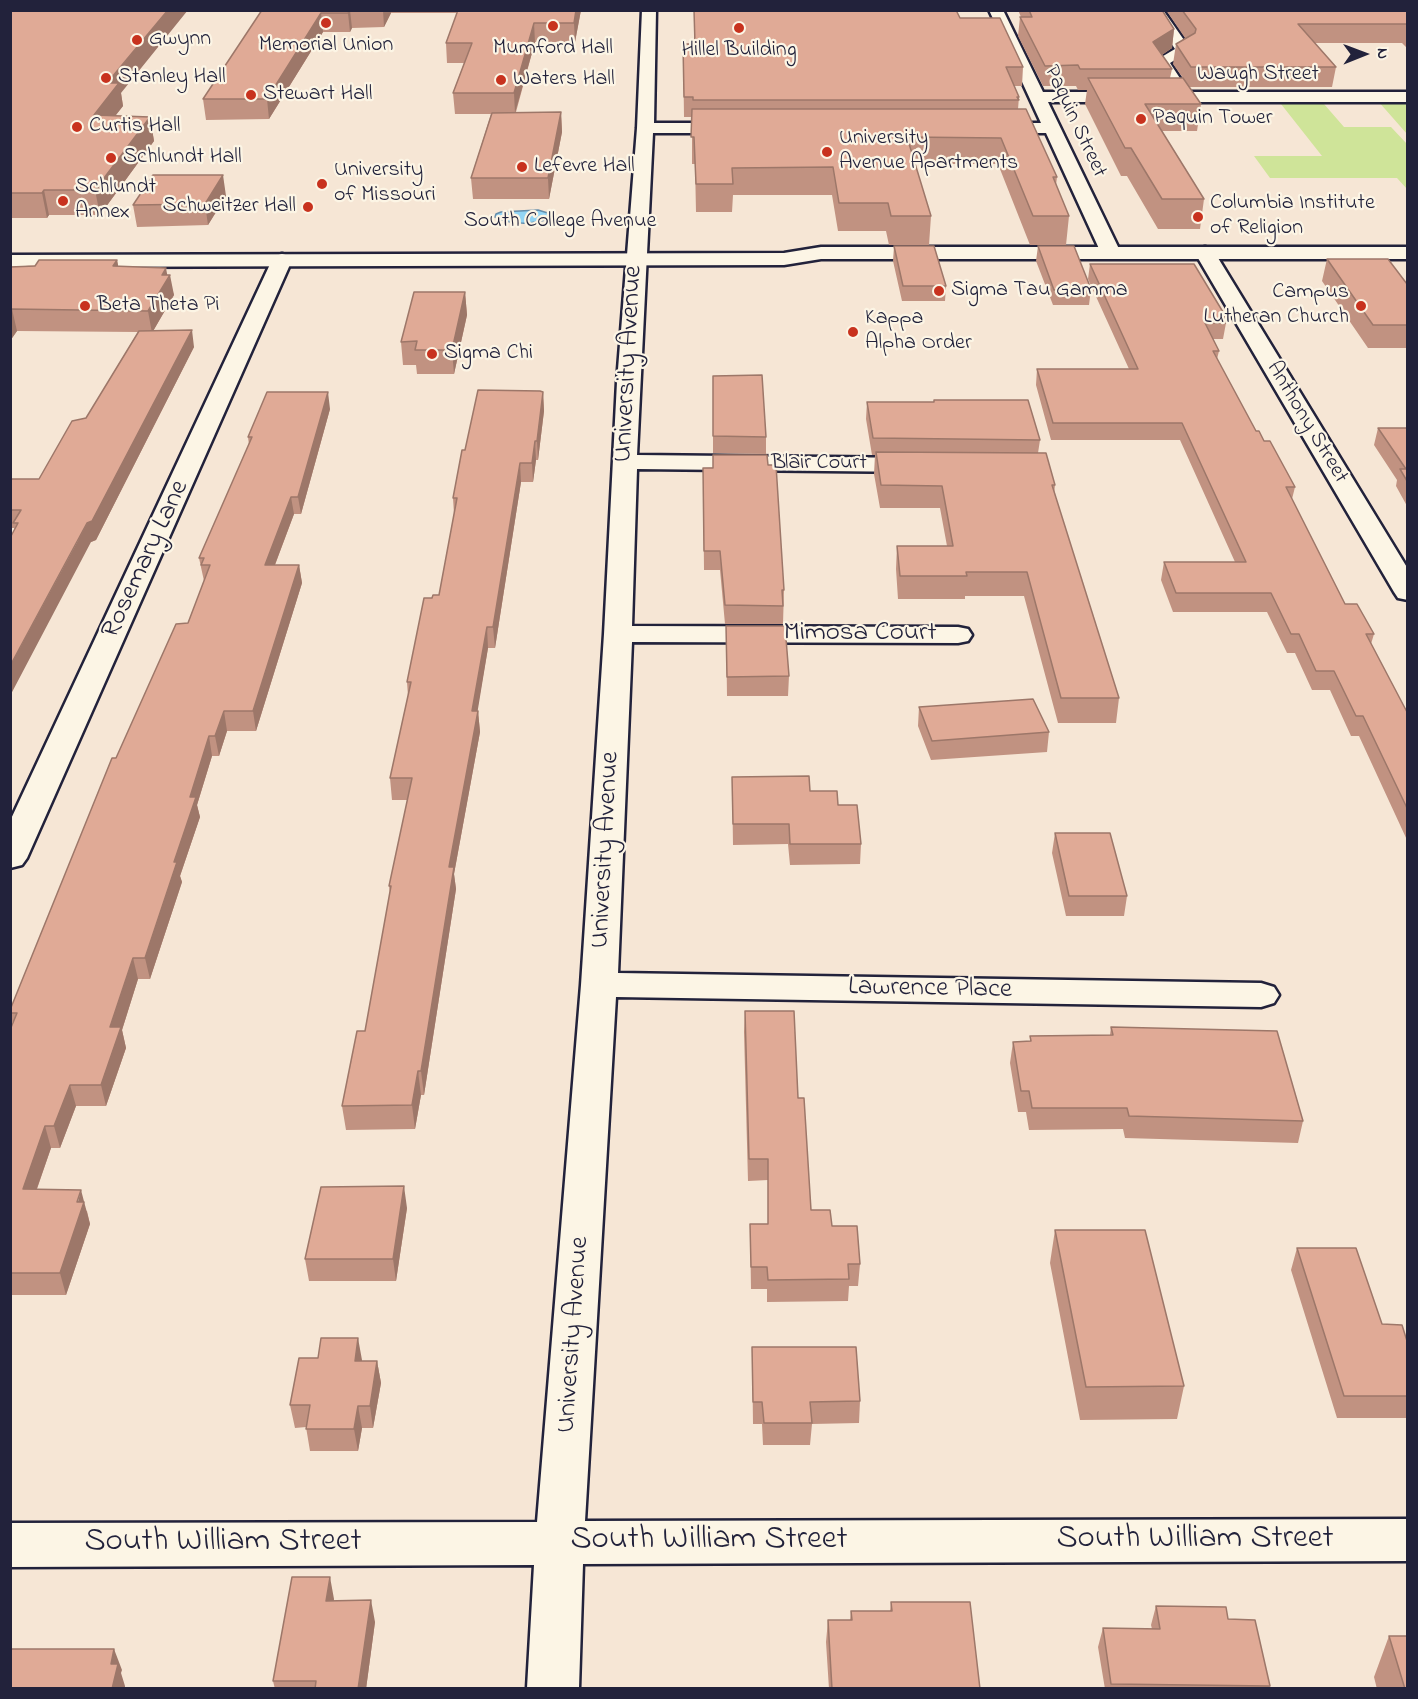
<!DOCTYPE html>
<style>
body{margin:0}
#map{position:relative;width:1418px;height:1699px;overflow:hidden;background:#f6e6d5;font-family:"Indie Flower",sans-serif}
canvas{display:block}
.frame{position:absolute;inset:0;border:12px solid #22223b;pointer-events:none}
.north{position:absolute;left:1334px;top:24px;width:60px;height:60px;-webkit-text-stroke:4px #fcf5e5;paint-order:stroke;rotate:89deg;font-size:16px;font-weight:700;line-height:24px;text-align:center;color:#22223b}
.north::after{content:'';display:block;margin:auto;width:21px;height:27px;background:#22223b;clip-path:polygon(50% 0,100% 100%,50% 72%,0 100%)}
</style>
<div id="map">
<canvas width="1418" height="1699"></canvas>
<div class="frame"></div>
<div class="north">N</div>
</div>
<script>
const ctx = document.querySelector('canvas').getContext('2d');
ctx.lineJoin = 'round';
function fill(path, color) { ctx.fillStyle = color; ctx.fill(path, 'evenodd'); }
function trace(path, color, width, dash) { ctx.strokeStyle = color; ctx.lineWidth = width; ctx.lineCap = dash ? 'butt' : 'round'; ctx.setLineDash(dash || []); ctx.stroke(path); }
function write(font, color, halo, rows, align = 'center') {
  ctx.font = font + ' "Indie Flower",sans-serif'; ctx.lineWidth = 4.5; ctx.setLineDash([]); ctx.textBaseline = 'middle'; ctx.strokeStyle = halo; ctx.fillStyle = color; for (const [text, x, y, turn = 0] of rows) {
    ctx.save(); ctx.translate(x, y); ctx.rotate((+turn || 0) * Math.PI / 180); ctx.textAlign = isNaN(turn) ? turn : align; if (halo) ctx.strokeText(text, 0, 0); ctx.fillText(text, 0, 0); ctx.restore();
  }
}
fill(new Path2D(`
 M1378,101H1405L1407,104V134Z
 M1281,104H1324L1344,127H1391L1407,144V189L1397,178H1270L1254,156H1322Z`), '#cfe499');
const water = new Path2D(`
 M538,210L551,214L550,218C534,225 510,225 495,217L496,214L501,212Z`);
fill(water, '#92d4f4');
trace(water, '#658daa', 1.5);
const minor = new Path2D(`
 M642,10H656L654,123H736L744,128L736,133H653L637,455L919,458L928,460L931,465L928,470L919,472L637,469L632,626L958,627L968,629L972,635L968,641L958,643L632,642L618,973L1261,983L1274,987L1279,995L1274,1003L1261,1007L616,997L585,1521L1408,1519V1561L583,1564L579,1688H527L534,1565L10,1567V1523L537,1522L581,985L604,634L617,382L637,128Z
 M989,10H1003L1043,92H1173L1153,62L1175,49L1149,10H1163L1191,50L1170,63L1189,92H1408V102H1048L1121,253L1118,257H1104L1101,253L1046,133H988L980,128L988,123H1041Z
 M1205,247L1212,249L1215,253L1408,569V600L1398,598L1394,592L1195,253L1198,249Z
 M282,254L289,256L292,260L27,858L22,865L10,868V821L272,260L275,256Z`);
const secondary = new Path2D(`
 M821,247H1408V259H821L784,265L10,267V255L784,253Z`);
trace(minor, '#22223b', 5);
trace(secondary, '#22223b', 5);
fill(minor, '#fcf5e5');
fill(secondary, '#fcf5e5');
fill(new Path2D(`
 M10,10L121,93L123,106L115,116L150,117L154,141L100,215H49L47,218H10Z
 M262,10H581L575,42H535L516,112H561L562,132L549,199H473L471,178L491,114H455L453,93L464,63H447L446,43L457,13H391L384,27L352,28L350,32H323L269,119L206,120L203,99Z
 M694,10L960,18L1023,67L1022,86H1014L1019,97L1018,109L1057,177L1056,185L1069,216L1066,245H1030L998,164H915L931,216L929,245H889L886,231H838L832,195H733L732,212H696L695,164H692V117H684L683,44H694Z
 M1018,10H1162L1174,29L1172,48L1162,55L1172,69L1170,78H1183L1173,64L1176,44L1185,38L1166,10H1407V48L1402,43H1315L1336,67L1332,87H1189L1201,104L1197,131H1162L1204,199L1200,229H1158L1127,176H1121L1085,104L1087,90H1078L1076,86H1043L1018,36L1020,17H1021Z
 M226,196L208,225L137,227L133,205Z
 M894,246L946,286L945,301H902L893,261Z
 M1038,246L1091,289L1089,305H1053L1036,261Z
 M1327,259L1407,284V348H1368L1322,281Z
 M117,260L118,266L167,275L174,295L153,331L194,347L96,540L91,542L15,530L14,528H10V479H39L86,418L138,332L17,331L10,341V267Z
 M1090,264L1226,317L1225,321L1226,323L1223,339H1213L1219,351L1217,359L1256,431L1264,441L1295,487L1292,499L1345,604L1374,634L1371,644L1407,712V840L1359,736H1351L1330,690H1312L1295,653H1287L1267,612H1173L1161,580L1164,562H1235L1180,440H1051L1036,385L1037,369H1129L1088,279Z
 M465,292L467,315L454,374H417L416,365H403L401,342Z
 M713,376L766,437V454L713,453Z
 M543,392L544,411L538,460H536L533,482H521L495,648H488L477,711H478L480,732L454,874L456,889L424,1095H421L415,1129L346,1130L342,1106L365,1031L390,893L389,886L408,800H392L390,778L408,696L407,682L432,598L439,595L454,514L453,498L465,450Z
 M934,400L1040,440L1038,453L1055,485L1054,494L1119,698L1116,723H1058L1024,596H965V599H898L896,569L897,546H947L940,508H880L874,474L875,455H872L866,419L867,402H934Z
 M330,409L301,514H294L275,565H299L302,583L256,731H227L219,756H212L197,805L200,817L180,876L182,882L150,979H138L122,1030L126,1048L106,1106H76L60,1148H51L37,1189L87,1211L90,1224L66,1295H10V1030L13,1024L10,1016V1010L116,758L188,623L204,581L199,558L249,445L248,437Z
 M1378,428H1407V506L1396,486L1397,480L1374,445Z
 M768,465L784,590L783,624H725L720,570H704L703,468Z
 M726,626L789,676L788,696H727Z
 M919,707L1049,732L1047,752L931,760L918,726Z
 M732,777L810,791L838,805L861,844L860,864L790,865L788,844L733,845Z
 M1055,833L1127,896L1124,916H1066L1052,853Z
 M745,1011L798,1098L811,1210L832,1226L860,1264L858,1286H849L848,1301L767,1302V1289H751L750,1224H768V1180L748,1181L744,1032Z
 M1111,1027L1303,1121L1298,1143L1125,1138L1123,1129L1029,1130L1026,1112H1018L1010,1063L1013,1042L1030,1041V1036L1110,1035Z
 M407,1208L396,1281H309L305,1259Z
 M1055,1230L1184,1386L1177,1419L1080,1420L1050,1263Z
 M1297,1248L1382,1324L1407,1341V1418H1337L1291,1270Z
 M752,1347L860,1401L859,1423L812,1424L810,1445H763L762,1424H753Z
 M362,1360V1361H377L381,1383L373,1428H362L358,1451H310L306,1427L295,1428L290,1405Z
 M334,1599V1601L375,1622L366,1689H275L273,1681Z
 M891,1602L980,1689H829L826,1642L828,1620H850L851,1611H890Z
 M1156,1606L1228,1619L1270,1686L1269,1689H1105L1098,1647L1103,1628L1152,1629L1151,1625Z
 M1389,1636L1407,1689H1377L1374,1677Z`), '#c19281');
fill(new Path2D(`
 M168,10H188L121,93L123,106L98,138L94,115L107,83Z
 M350,10L352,28L350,32L348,13Z
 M383,10H391V13L384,27Z
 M576,10H581L575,42L574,23Z
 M321,13L323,32L269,119L267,99Z
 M534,23L535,42L515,113L514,93Z
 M1174,29L1172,48L1151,62L1153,42Z
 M561,112L562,132L549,199L548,178Z
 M150,117L154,141L100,215L95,190Z
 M223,175L226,196L208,225L205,204Z
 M44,190L49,215L47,218L42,193Z
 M117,260L121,280L113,266Z
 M166,268L168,279L170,275L174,295L152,333L148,311L162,275Z
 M465,292L467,315L454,374L452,350Z
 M12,309L17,331L10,341V312Z
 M192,330L194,347L96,540L91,542L10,696V666Z
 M328,392L330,409L301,514L298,497Z
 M543,392L544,411L538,460L537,441Z
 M535,441L536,460L533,482L532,463Z
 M520,463L521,482L495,648L493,627Z
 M291,497L294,514L268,583L265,565Z
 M299,565L302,583L256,731L253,711Z
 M487,627L488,648L474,733L472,711Z
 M224,711L227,731L219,756L215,736Z
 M478,711L480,732L454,874L456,889L424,1095L421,1071L449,867Z
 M209,736L212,756L197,805L200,817L180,876L182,882L150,979L145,958L174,862L190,797Z
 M133,958L138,979L122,1030L126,1048L106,1106L101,1085L110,1027Z
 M418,1071L421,1095L415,1129L412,1105Z
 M70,1085L76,1106L60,1148L54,1126Z
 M45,1126L51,1148L29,1211L23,1189Z
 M404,1186L407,1208L396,1281L393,1259Z
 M81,1190L90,1224L66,1295L60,1273Z
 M358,1338L362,1360L358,1383L355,1361Z
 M377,1361L381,1383L373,1428L370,1406Z
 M358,1406L362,1428L358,1451L354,1429Z
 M330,1577L334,1599L331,1623L326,1601Z
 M371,1600L375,1622L366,1689H358Z
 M114,1649L122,1670L121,1673L125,1686V1689H112L111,1664Z`), '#9d7769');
const building = new Path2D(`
 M10,10H168L107,83H119L94,115L150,117L95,190H44L42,193H10Z
 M262,10H350L348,13H321L267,99H203Z
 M458,10H576L574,23H534L514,93H453L472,43H446Z
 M694,10H956L960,18H1000L1023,67H1006L1019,97H1017L1019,100H693V97H684L683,44H695Z
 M1029,10H1162L1174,29L1153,42L1172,69H1080L1078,65L1045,66L1020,17H1032Z
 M1182,10H1407V25L1406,24H1298L1336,67H1191L1176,44L1195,33L1196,29Z
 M1088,78H1183L1201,104H1145L1204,199H1162L1131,148H1125Z
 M692,109H1026L1057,177H1053L1069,216H1033L1001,138L907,137L931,216H891L888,203H839L833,167L732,168L733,184H696L694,137H691Z
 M561,112L548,178H471L492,113Z
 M153,175H223L205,204L133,205Z
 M894,246H934L946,286H903Z
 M1038,246H1074L1091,289L1054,290Z
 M1327,259H1388L1407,284V325H1373Z
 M39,260H117L113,266L166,268L162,275H170L148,311L12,309L10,312V267L35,266Z
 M1090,264H1194L1226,317H1222L1226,323H1205L1219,351H1213L1256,431H1259L1264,441H1270L1295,487H1286L1345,604H1357L1374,634H1366L1407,712V808L1363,716H1356L1334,671H1316L1299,634H1291L1271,593H1176L1164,562H1246L1182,423H1053L1037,369H1138Z
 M414,292H465L452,350H415L417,341L401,342Z
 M192,330L92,521L87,523L10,666V538L18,523H13L21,510H10V479H39L72,421L86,418L139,331Z
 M762,375L766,437L713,436V376Z
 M478,390L540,391L543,392L537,441H535L532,463H520L493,627H487L472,711H478L449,867H454L421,1071H418L412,1105L342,1106L357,1031H365L391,886H389L412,778H390L411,682H407L424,598H432L433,595H439L457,498H453L462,450H465Z
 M267,392H328L298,497H291L265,565H299L253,711H224L215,736H209L190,797H196L174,862H177L145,958H133L110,1027H121L101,1085H70L54,1126H45L23,1189L81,1190L77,1202H84L60,1273H10V1030L17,1013H10V1010L112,758H116L176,624L188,623L210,565H201L204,558H199L252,437H248Z
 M934,400H1028L1040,440L873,438L867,402H934Z
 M1378,428H1407V481L1400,469H1406Z
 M876,452L1046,453L1055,485H1052L1119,698H1061L1027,572H966L967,576H900L897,546H953L942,486L881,485Z
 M713,455H767L768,465H776L784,590H782L783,606L725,605L720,551H704L703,468H713Z
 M726,626H785L789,676L727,677Z
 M1033,699L1049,732L932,741L919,707Z
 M809,776L810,791H837L838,805H857L861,844H790L789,824H733L732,777Z
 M1055,833H1110L1127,896H1069Z
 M745,1011H794L798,1098H804L811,1210H830L832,1226H857L860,1264H848L849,1279L768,1280L767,1267H751L750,1224H768V1159H749Z
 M1111,1027L1277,1031L1303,1121L1129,1116L1127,1108H1032L1029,1091H1021L1013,1042L1031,1041L1030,1036L1113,1035Z
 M404,1186L393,1259H305L321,1187Z
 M1055,1230H1145L1184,1386L1086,1387Z
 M1297,1248H1356L1382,1324L1402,1325L1407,1341V1396H1344Z
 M321,1338H358L355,1361H377L370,1406H358L354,1429H306L310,1405H290L299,1358H318Z
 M752,1347H856L860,1401L810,1402L812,1423H764L762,1402H753Z
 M292,1577H330L326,1601L371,1600L358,1689H315L316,1681H273Z
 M891,1602H970L980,1689H832L828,1620H852L851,1611H892Z
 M1156,1606L1226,1607L1228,1619L1255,1620L1270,1686L1111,1684L1103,1628L1160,1629Z
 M1389,1636H1407V1689H1405Z
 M10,1649H114L111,1664H118L112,1689H10Z`);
fill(building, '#e0aa96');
trace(building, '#9d7769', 1.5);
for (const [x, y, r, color] of [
 [326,23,6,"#c8321e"],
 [553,26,6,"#c8321e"],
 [739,28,6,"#c8321e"],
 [137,40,6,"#c8321e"],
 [106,78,6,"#c8321e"],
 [501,80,6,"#c8321e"],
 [251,95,6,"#c8321e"],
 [1141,119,6,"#c8321e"],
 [77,127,6,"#c8321e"],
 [827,152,6,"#c8321e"],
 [111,158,6,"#c8321e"],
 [522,167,6,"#c8321e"],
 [322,184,6,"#c8321e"],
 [63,201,6,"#c8321e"],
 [308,207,6,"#c8321e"],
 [1198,217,6,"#c8321e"],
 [939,291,6,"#c8321e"],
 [85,306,6,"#c8321e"],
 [1361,306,6,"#c8321e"],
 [853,332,6,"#c8321e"],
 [432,354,6,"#c8321e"]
]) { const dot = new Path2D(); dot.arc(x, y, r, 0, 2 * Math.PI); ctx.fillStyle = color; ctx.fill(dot); trace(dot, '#fcf5e5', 2); }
write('22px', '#22223b', '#fcf5e5', [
 ["Gwynn",149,40],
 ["Memorial Union",326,46,"center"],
 ["Mumford Hall",553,49,"center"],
 ["Hillel Building",739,51,"center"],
 ["Stanley Hall",118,78],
 ["Waters Hall",513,80],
 ["Stewart Hall",263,95],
 ["Paquin Tower",1153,119],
 ["Curtis Hall",89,127],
 ["University",839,139],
 ["Avenue Apartments",839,164],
 ["Schlundt Hall",123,158],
 ["Lefevre Hall",534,167],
 ["University",334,171],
 ["of Missouri",334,196],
 ["Schlundt",75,188],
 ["Annex",75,213],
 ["Columbia Institute",1210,204],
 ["of Religion",1210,229],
 ["Schweitzer Hall",296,207,"right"],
 ["Sigma Tau Gamma",951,291],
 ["Campus",1349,293,"right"],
 ["Lutheran Church",1349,318,"right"],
 ["Beta Theta Pi",97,306],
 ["Kappa",865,319],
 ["Alpha Order",865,344],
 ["Sigma Chi",444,354]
], 'left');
write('22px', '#22223b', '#fcf5e5', [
 ["Waugh Street",1258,75],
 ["Paquin Street",1074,122,65],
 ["South College Avenue",560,222],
 ["Anthony Street",1306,423,59],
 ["Blair Court",819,464]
]);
write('27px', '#22223b', '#fcf5e5', [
 ["University Avenue",630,364,-87],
 ["Rosemary Lane",147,560,-65],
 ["Mimosa Court",860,635],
 ["University Avenue",607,850,-87],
 ["Lawrence Place",930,990,1],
 ["University Avenue",575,1335,-86]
]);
write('33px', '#22223b', '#fcf5e5', [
 ["South William Street",1195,1541],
 ["South William Street",709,1542],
 ["South William Street",223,1544]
]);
</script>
